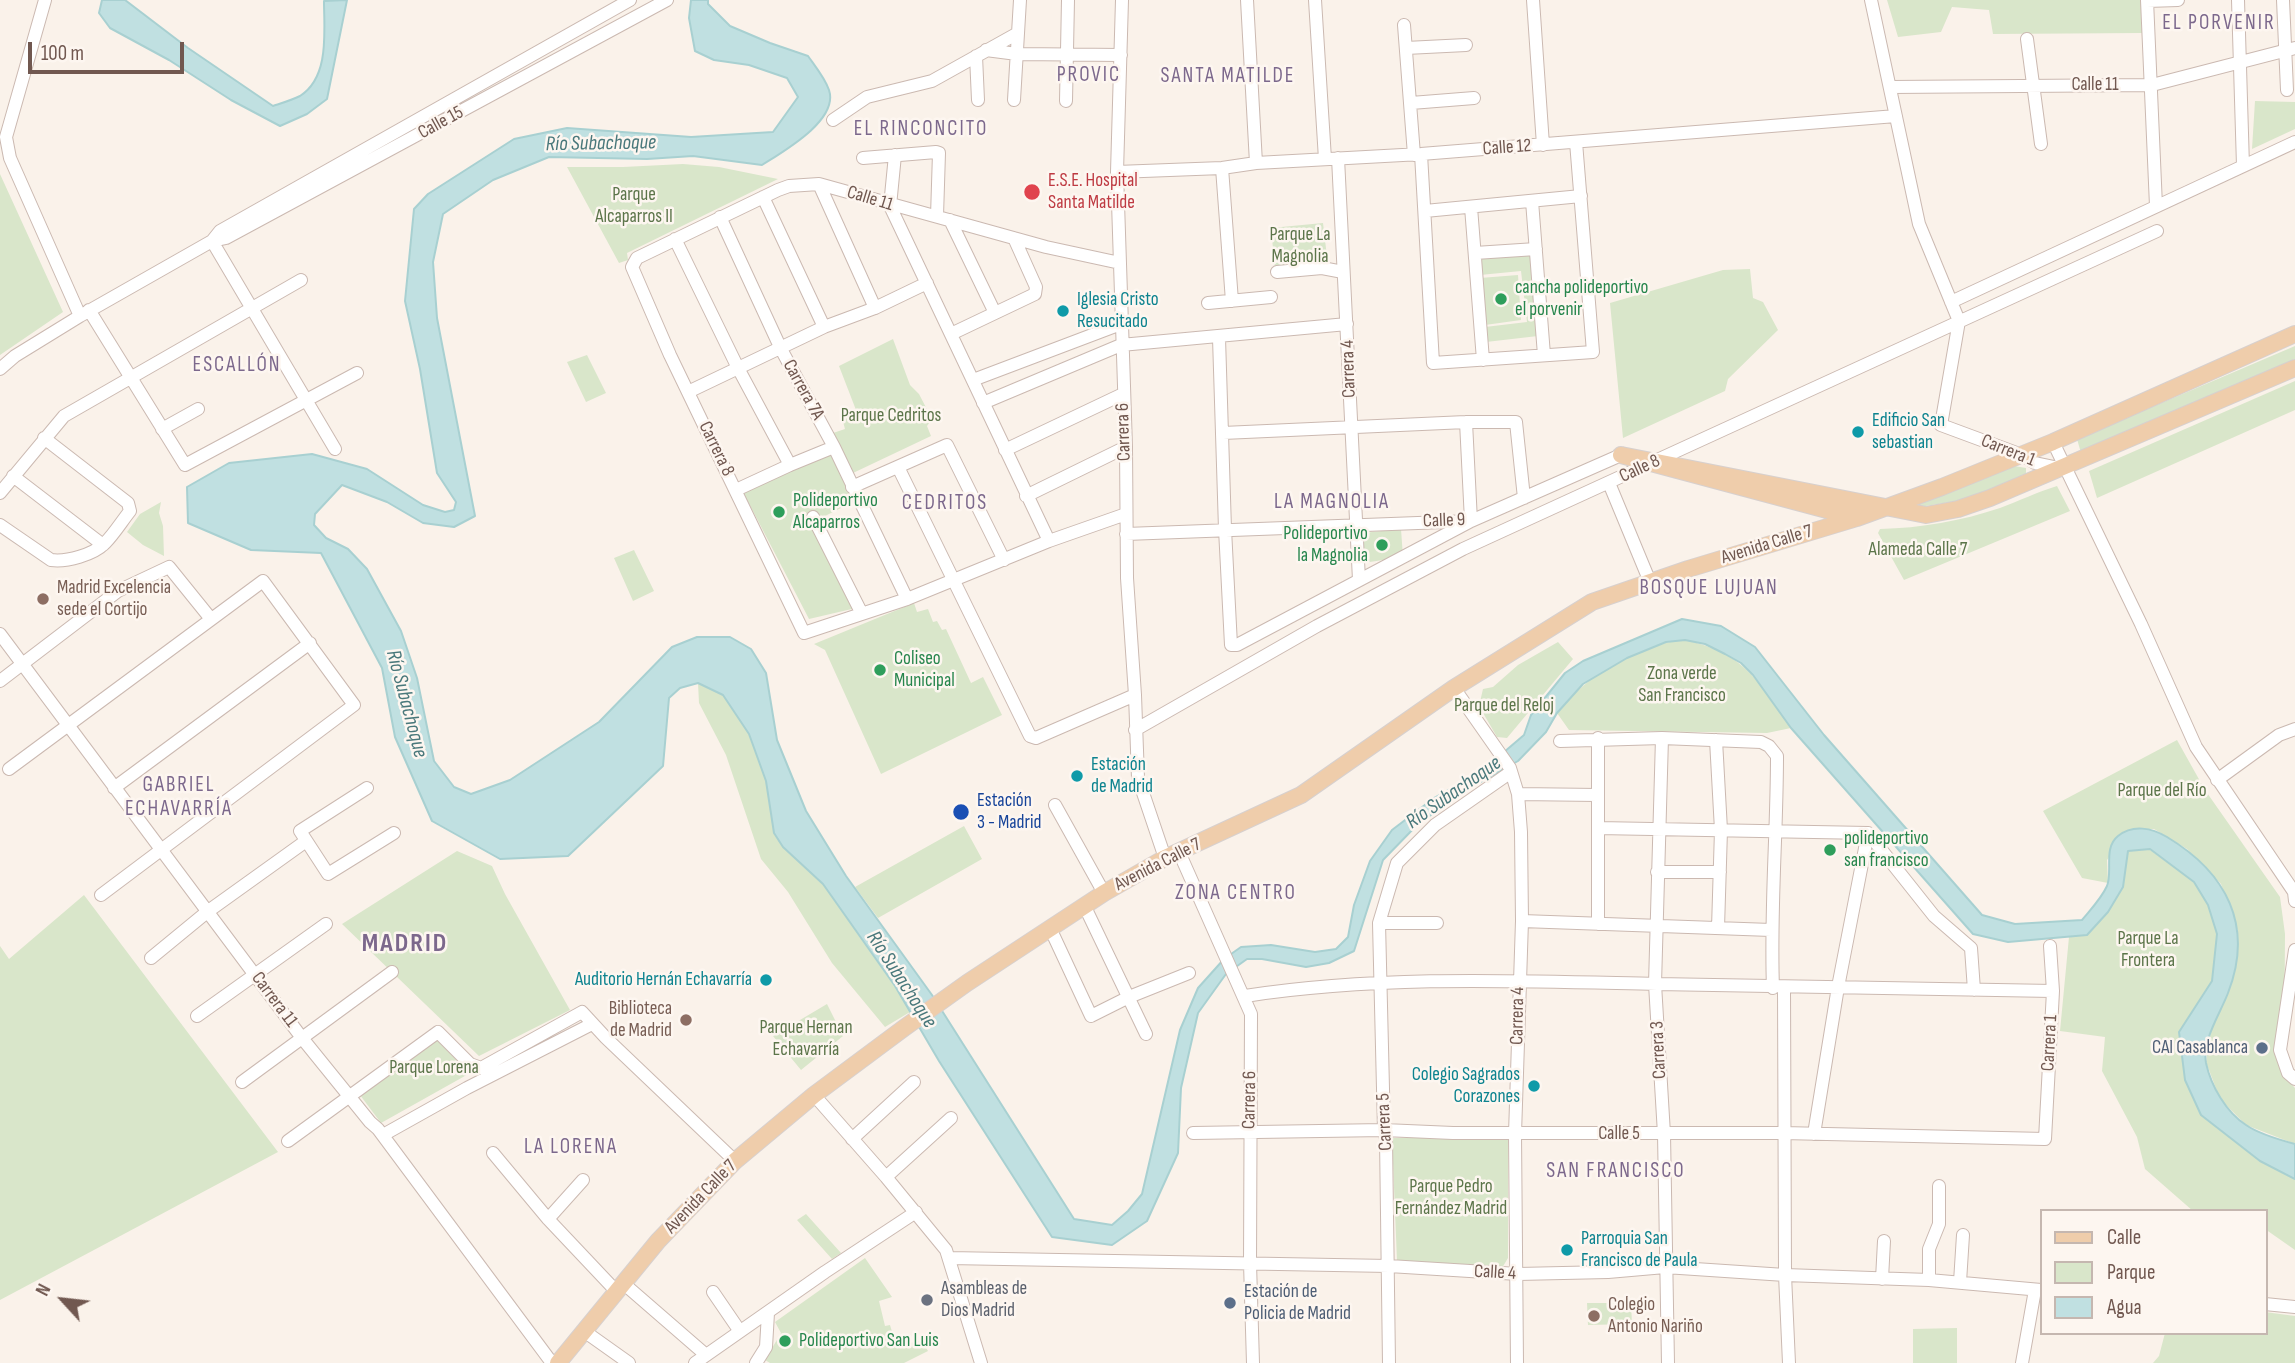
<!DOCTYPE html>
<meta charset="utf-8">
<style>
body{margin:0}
#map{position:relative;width:2295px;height:1363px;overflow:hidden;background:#faf2ea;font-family:"Sofia Sans Condensed",sans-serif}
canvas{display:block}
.legend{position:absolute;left:2040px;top:1209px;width:228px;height:126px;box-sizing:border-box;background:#fdf6f0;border:2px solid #c5b7b0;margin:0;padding:9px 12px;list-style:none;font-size:21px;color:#715850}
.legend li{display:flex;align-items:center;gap:14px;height:35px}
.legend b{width:35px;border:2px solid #c5b7b0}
.north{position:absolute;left:28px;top:1265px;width:70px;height:70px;-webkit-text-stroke:5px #fdf6f0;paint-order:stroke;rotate:297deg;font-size:19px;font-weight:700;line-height:28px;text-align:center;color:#715850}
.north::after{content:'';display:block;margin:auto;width:24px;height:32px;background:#715850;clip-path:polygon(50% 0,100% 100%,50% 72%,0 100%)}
.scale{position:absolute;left:28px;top:42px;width:156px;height:32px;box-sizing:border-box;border:4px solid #715850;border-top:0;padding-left:9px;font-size:21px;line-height:24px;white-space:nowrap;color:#715850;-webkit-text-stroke:5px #fdf6f0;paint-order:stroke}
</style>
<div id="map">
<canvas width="2295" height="1363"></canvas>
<ul class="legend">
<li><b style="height:9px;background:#efcdab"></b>Calle</li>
<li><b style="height:19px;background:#d9e6ca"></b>Parque</li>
<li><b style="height:19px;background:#c0e0e1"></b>Agua</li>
</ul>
<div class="north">N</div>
<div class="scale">100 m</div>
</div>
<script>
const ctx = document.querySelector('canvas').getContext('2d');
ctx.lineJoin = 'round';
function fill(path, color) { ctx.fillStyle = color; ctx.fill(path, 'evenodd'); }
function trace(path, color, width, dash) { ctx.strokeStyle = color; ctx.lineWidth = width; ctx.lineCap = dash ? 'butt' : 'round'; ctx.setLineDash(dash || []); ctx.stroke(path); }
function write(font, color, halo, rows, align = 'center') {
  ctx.font = font + ' "Sofia Sans Condensed",sans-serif'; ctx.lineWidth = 5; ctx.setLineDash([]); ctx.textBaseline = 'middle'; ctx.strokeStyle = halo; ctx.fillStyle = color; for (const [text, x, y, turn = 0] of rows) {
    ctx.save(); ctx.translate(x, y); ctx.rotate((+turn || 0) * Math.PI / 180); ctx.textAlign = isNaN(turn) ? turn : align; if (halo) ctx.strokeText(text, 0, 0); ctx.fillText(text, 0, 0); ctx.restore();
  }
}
fill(new Path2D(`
 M1887,0H2141L2142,33L1993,34L1989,10L1952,7L1941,32L1898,37Z
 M2255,101L2295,102V129L2252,149Z
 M683,164L719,167L778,179L627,253L628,260L619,263L567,167H623Z
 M0,174L63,312L0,355Z
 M1323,223L1328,265L1275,269L1271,228Z
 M1531,255L1538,336L1486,342L1485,327L1527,322L1521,271L1480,275L1479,259Z
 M1750,269L1753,298L1763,302L1778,330L1728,379L1725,391L1623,438L1610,303L1723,270Z
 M1518,275L1521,320L1485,325L1480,278Z
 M893,339L910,385L919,394L932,419L927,426L931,436L853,473L830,434L845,429L842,418L856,410L839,366Z
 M2295,346V359L2081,453L2077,439Z
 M587,355L606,393L586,402L567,362Z
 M2295,381V410L2097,498L2089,471Z
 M833,450L855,501L815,521L856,608L809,619L742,490Z
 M2014,466L2026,468V476L1969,499L1901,510Z
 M2057,486L2070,511L1904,580L1878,533L1880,529C1921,528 1961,521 2000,508C2019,501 2037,492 2057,486Z
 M161,502L159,513L163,526L164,556L143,545L127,532L140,514Z
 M1401,529L1403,557L1363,563V533Z
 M634,550L654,591L633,601L614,558Z
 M914,603L917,612L928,609L933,622L937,621L942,630L946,629L971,683L983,677L1002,715L881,774L825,650L814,644Z
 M1685,640C1746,654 1758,681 1791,728L1767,733L1569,730L1557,713C1587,675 1636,644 1685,640Z
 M1558,642L1573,659L1507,738L1497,737L1479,706L1483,689L1493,687L1518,665Z
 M698,683L723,695L749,734L766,781L774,834L783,847L823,884L895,986L910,1012L885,1027L832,963L788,892L761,859L726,755L699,703Z
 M2177,740L2205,790L2280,897L2285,934L2284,1076L2295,1088V1144L2246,1125L2220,1099L2206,1062L2211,1030L2228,993L2238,931L2221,884L2187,849L2154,829H2130L2107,860L2108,883L2082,878L2043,811Z
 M964,826L982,859L878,918L855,887Z
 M2140,848L2149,849L2194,882L2208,905L2217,934L2212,981L2179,1032L2185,1080L2260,1161L2295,1179V1250L2265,1229V1211H2193L2145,1169L2137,1137L2102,1071L2105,1037L2060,1031L2069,937L2087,935L2123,887L2128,851Z
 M457,851L492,866L505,894L570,1010L479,1056L342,924Z
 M84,895L278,1152L0,1300V946L9,959Z
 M827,1004L843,1036L801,1070L773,1036Z
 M440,1035L472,1072L381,1123L360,1095Z
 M1392,1138H1508V1258L1502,1268L1397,1261Z
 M806,1214L841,1253L832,1259L797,1220Z
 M865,1258L892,1297L879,1301L885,1326L890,1325L896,1345L922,1341L928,1351L904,1363H770L765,1360L781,1333L775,1322Z
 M1587,1303H1631L1632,1324L1588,1325Z
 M2265,1312L2295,1316V1363H2153L2159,1356L2165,1333H2265Z
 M1957,1328V1363H1913V1329Z`), '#d9e6ca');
const water = new Path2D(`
 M102,0H125L188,48L273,106C282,103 292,100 300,96C330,77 324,31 324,1L347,0L327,99L307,114L280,126L231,100L169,60L110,28L99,13Z
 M691,0H708V4L730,26L770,43L808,56C815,66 825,78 829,90C839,120 784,151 762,165L693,156L647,159L549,157L493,180L443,214L433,262L437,318L475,516L454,527L423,523L387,502L342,485L315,514L314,525L326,538L348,549L367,569L401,631L417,678L434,761L454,787L471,794L510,780L599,722L672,647L697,637H730L751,649L766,673L777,740L806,811L846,876L932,995L1074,1219L1112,1225L1128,1211L1142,1194L1180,1030L1198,988L1224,959L1241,947L1271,945L1315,952L1336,949L1348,937L1354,905L1370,861L1392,830L1434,798L1483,770L1524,735L1531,715L1565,673L1583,661L1682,619L1721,626L1755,647L1824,735L1982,915L2015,924L2082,920C2091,909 2101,899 2107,886C2113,871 2103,848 2118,836C2133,824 2152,828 2167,837C2227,873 2254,926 2228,993C2220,1014 2202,1040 2206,1063C2211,1086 2226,1112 2246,1125C2259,1134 2280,1140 2295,1144V1179L2260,1161L2201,1115L2185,1080L2179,1032L2212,981L2217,934L2208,905L2194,882L2150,849L2128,851L2123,887L2108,912L2087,935L2008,942L1973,934L1791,728L1753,675L1741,663L1725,654L1705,644L1685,640L1666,642L1627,658L1583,684L1557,713L1546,732L1518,761L1465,791L1418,824L1383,860L1354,951L1329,963L1306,967L1262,959H1247L1226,974L1198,1013L1181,1088L1178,1153L1147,1221L1112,1245L1052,1237L939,1061L895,986L823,884L783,847L774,833L766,781L749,734L723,695L698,683L680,688L669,698L663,766L568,856L500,859L432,821L395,737L382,668L321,553L251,550L188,523L187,487L229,463L312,454L367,469L423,505L445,512L454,510L456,502L437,473L420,369L405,301L414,209L428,194L514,139L567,128L691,137L773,132L798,97L787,78L749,65L714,60L695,51L689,18Z`);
fill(water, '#c0e0e1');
trace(water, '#a8d0d1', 2);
const minor = new Path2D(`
 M45,0L6,137L10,158L80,316
 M1122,0L1117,172L1126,447L1127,578L1135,695L1138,778L1165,858
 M1247,0L1256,163
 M1315,0L1325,159
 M1533,0L1543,145
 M1871,0L1919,224L1959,321L1941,425L2022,455L2035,463L2059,468
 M2147,0L2156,206
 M2238,0L2243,166
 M2283,0L2287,90
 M2147,1L2178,0
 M1404,25L1414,155
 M2027,39L2041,144
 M1406,48L1466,45
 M986,50L1017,54L1121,55
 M976,56L978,100
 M1891,87L2152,85L2295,48
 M1014,100L1020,0
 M1066,101L1068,0
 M1411,103L1474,98
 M833,120L867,97L932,81L1018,33
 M1421,154L1433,363L1593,352L1576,142
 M895,155L890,206L1049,541
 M863,158L936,152L939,153L937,216
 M1338,158L1359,580
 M1222,168L1232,301
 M1117,172L1222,168L1256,163L1421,154L1896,116
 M819,184L875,308
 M763,197L824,327
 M1532,201L1544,355
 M1471,207L1483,360
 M1425,211L1581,196
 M720,217L781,349L834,447L907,599
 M950,220L995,313
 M675,239L738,368L790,465
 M212,241L226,238L667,0
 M212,241L335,449
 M1475,253L1536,249
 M1120,263L1046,247L819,184L789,186L778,190L637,258L632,267L670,355L804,633L907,599L1049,541L1126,514
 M1277,272L1322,268L1343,272
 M1951,302L2295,142
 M1208,303L1271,297
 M89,310L185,465L357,373
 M951,334L1035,294L1036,287L1014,238
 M1219,338L1225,529L1231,645H1237L1471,521
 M0,369L15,356L80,316L212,241L220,231L630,0
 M973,380L1121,324
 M688,392L824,327L875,308L927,283
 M983,403L1121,345L1347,324
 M1466,422L1471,521
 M162,429L198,409
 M1223,433L1466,422H1516L1524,498
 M2053,442L2141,624L2196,747L2294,892L2295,901
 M1005,450L1123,394
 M898,467L1030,736L1036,738L1135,695
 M13,476L103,545
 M1609,483L1650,582
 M852,487L947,445L1004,560
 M736,490L790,465L834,447
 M0,493L64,416L301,280
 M1026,496L1126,447
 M813,517L862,614
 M0,525L51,560C67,562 93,555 105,543C114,534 122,521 130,511L128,503L44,438
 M1126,534L1471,521L1621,455
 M0,634L302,1038L370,1122L378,1129L552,1363
 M0,681L118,591L169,567L211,619
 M1454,688L1510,768L1518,794L1521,832L1522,921L1515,1134L1517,1363
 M1135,730L1317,626L1463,549L2157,231
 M1662,738L1655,984L1664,1134L1668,1363
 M1716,740L1721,830L1718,928
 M1560,741L1662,738L1761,742L1769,746L1777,756C1777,834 1770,910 1773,988
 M9,769L263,581L354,705L101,895
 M2217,780L2279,735L2295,729
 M114,788L310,643
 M367,788L300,831L328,874L394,833
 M1518,794L1598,795
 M1055,805L1104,893
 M1598,828L1868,833
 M1868,833L1934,916L1971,948L1974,990
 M1179,852L1251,1014L1250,1263L1253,1363
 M1657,872H1720
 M1084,905L1146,1034
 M1522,921L1771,930
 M1379,923H1437
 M1598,924V738
 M1050,928L1091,1016L1129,997L1189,973
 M2295,950L2280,1050L2288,1073L2295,1079
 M151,958L207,912L306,841
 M1784,988L1785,1275L1789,1363
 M1245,996C1381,975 1520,981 1657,984C1789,987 1921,989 2053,991
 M197,1016L326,924
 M242,1082L392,972
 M814,1095L886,1177L946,1250L981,1363
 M1193,1133L1384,1130L1453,1133H1783L2045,1139L2053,991L2050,946
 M1814,1134L1838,987L1868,833
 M383,1135L467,1088L592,1024
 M852,1139L914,1082
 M288,1141L438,1032L470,1064L481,1068L582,1012L606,1038L735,1161
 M493,1153L548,1219L616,1291
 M886,1177L951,1118
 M548,1219L583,1180
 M949,1258L1389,1266L1518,1274L1608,1272L1665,1267L1785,1275L1929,1280L2041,1290
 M1882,1279L1884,1241
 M1929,1280V1249L1939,1224V1186
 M1960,1282L1963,1235
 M623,1283L706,1355
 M713,1292L739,1330
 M2265,1304L2295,1307
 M584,1331L629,1363
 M695,1363L825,1272L916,1212
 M756,1363L766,1347L768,1313
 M1389,1363L1386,1139L1384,1130L1379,923L1397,863L1435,825L1511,772
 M2022,1363L2035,1290`);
const major = new Path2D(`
 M1857,518L1621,455L1926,515L1958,509L1990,498L2295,368
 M558,1363L658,1241L735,1161L814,1095L904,1028L967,983L1104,893L1165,858L1301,795L1454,688L1592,602L1688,569L1857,518L1942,487L2053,442L2295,334`);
trace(minor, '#cbb9b1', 14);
trace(major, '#d7d0ce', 18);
trace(minor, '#fff', 12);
trace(major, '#efcdab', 16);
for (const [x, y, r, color] of [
 [1032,192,9,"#e0444e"],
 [1501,299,7,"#2e9e5b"],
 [1063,311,7,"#0f9aa8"],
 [1858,432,7,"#0f9aa8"],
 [779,512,7,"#2e9e5b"],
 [1382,545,7,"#2e9e5b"],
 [43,599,7,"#8d6e63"],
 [880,670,7,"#2e9e5b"],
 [1077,776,7,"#0f9aa8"],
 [961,812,9,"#1a4fb4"],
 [1830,850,7,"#2e9e5b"],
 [766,980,7,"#0f9aa8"],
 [686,1020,7,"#8d6e63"],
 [2262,1048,7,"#5c6f8a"],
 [1534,1086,7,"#0f9aa8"],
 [1567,1250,7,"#0f9aa8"],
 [927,1300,7,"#6b7280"],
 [1230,1303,7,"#5c6f8a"],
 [1594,1316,7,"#8d6e63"],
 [785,1341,7,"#2e9e5b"]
]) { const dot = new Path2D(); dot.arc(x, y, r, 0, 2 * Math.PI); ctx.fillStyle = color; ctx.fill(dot); trace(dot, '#fdf6f0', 2.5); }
write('19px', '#715850', '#fdf6f0', [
 ["Calle 11",2095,85],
 ["Calle 15",441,123,-29],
 ["Calle 12",1507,148,-4],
 ["Calle 11",870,199,17],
 ["Carrera 4",1349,369,-92],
 ["Carrera 7A",803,390,61],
 ["Carrera 6",1124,432,-92],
 ["Carrera 8",716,449,64],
 ["Carrera 1",2008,451,22],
 ["Calle 8",1640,469,-25],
 ["Calle 9",1444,521,-2],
 ["Avenida Calle 7",1767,545,-17],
 ["Avenida Calle 7",1158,865,-27],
 ["Carrera 11",274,1000,53],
 ["Carrera 4",1518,1016,-89],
 ["Carrera 1",2050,1043,-87],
 ["Carrera 3",1659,1050,-93],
 ["Carrera 6",1250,1100,-89],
 ["Carrera 5",1385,1122,-93],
 ["Calle 5",1619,1134],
 ["Avenida Calle 7",701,1197,-46],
 ["Calle 4",1495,1273,3]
]);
write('19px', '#be3a42', '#fdf6f0', [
 ["E.S.E. Hospital",1048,181],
 ["Santa Matilde",1048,203]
], 'left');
write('19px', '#5c754a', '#fdf6f0', [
 ["Parque",634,195],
 ["Alcaparros II",634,217],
 ["Parque La",1300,235],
 ["Magnolia",1300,257],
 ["Parque Cedritos",891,416],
 ["Alameda Calle 7",1918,550],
 ["Zona verde",1682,674],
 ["San Francisco",1682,696],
 ["Parque del Reloj",1504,706],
 ["Parque del Río",2162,791],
 ["Parque La",2148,939],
 ["Frontera",2148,961],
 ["Parque Hernan",806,1028],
 ["Echavarría",806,1050],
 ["Parque Lorena",434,1068],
 ["Parque Pedro",1451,1187],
 ["Fernández Madrid",1451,1209]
]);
write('19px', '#27864d', '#fdf6f0', [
 ["cancha polideportivo",1515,288],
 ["el porvenir",1515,310],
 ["Polideportivo",793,501],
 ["Alcaparros",793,523],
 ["Polideportivo",1368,534,"right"],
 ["la Magnolia",1368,556,"right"],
 ["Coliseo",894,659],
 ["Municipal",894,681],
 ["polideportivo",1844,839],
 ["san francisco",1844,861],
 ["Polideportivo San Luis",799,1341]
], 'left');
write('19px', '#0d838f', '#fdf6f0', [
 ["Iglesia Cristo",1077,300],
 ["Resucitado",1077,322],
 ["Edificio San",1872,421],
 ["sebastian",1872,443],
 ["Estación",1091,765],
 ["de Madrid",1091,787],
 ["Auditorio Hernán Echavarría",752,980,"right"],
 ["Colegio Sagrados",1520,1075,"right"],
 ["Corazones",1520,1097,"right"],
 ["Parroquia San",1581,1239],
 ["Francisco de Paula",1581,1261]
], 'left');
write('19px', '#785e54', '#fdf6f0', [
 ["Madrid Excelencia",57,588],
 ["sede el Cortijo",57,610],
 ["Biblioteca",672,1009,"right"],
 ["de Madrid",672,1031,"right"],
 ["Colegio",1608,1305],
 ["Antonio Nariño",1608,1327]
], 'left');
write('19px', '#164399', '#fdf6f0', [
 ["Estación",977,801],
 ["3 - Madrid",977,823]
], 'left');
write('19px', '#4e5e75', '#fdf6f0', [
 ["CAI Casablanca",2248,1048],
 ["Estación de",1244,1292,"left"],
 ["Policia de Madrid",1244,1314,"left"]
], 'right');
write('19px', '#5b616d', '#fdf6f0', [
 ["Asambleas de",941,1289],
 ["Dios Madrid",941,1311]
], 'left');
ctx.letterSpacing = '2px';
write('21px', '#7c688c', '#fdf6f0', [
 ["EL PORVENIR",2219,24],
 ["PROVIC",1089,76],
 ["SANTA MATILDE",1228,77],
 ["EL RINCONCITO",921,130],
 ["ESCALLÓN",237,366],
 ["LA MAGNOLIA",1332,503],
 ["CEDRITOS",945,504],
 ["BOSQUE LUJUAN",1709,589],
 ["GABRIEL",179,786],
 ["ECHAVARRÍA",179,810],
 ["ZONA CENTRO",1236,894],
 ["LA LORENA",571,1148],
 ["SAN FRANCISCO",1616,1172]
]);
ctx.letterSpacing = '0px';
write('italic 21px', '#49787b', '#fdf6f0', [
 ["Río Subachoque",601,144,-1],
 ["Río Subachoque",406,704,75],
 ["Río Subachoque",1454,793,-35],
 ["Río Subachoque",901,980,57]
]);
ctx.letterSpacing = '2px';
write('bold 26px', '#7c688c', '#fdf6f0', [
 ["MADRID",405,944]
]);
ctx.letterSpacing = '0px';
</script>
